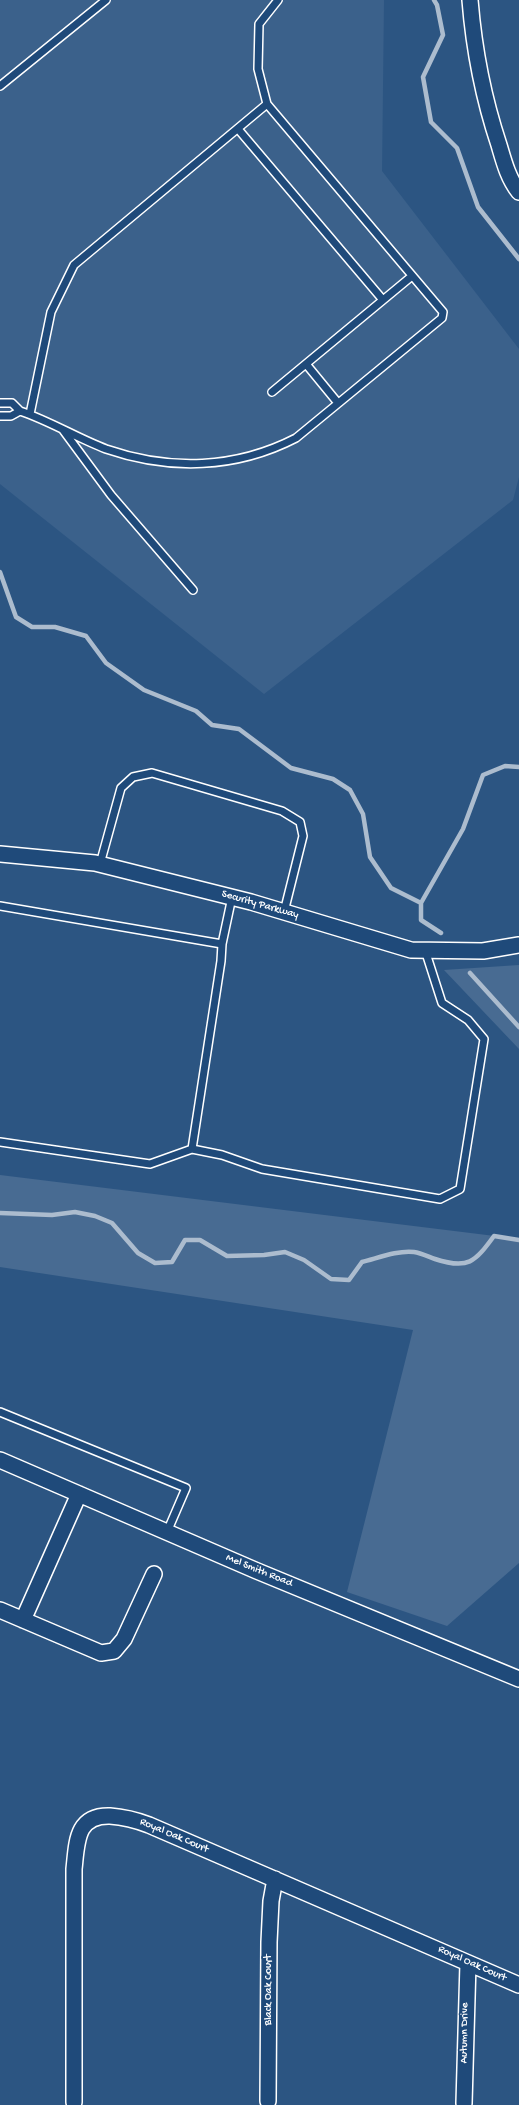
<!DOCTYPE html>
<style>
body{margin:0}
canvas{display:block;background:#2c5582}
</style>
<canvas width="519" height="2105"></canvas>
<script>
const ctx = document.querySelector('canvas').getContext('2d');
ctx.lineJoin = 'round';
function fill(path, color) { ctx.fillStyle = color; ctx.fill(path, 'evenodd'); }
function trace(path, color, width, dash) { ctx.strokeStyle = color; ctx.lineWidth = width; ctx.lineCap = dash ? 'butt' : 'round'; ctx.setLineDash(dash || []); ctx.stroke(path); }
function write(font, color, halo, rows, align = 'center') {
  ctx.font = font + ' "Gochi Hand",sans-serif'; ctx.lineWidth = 3.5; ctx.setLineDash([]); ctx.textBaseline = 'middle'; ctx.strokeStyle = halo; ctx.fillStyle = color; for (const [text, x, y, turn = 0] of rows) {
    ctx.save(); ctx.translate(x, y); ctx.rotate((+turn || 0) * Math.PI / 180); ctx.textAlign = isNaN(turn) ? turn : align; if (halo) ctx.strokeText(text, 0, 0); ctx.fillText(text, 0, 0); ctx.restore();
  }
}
fill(new Path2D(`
 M0,0H384L382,171L519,349V477L513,500L264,694L0,484Z`), '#3b618b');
fill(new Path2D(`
 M519,965V1049L444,970Z
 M0,1175L519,1239V1563L447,1626L347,1592L413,1330L0,1267Z`), '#486b92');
trace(new Path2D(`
 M434,0L437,5L443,35L423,77L431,122L457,148L478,207L519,259
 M0,572L16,617L32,627H55L86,636L106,663L144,690L196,711L212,725L239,729L291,768L333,779L350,790L363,814L370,857L391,888L421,903
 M441,933L421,920V903L463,829L483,775L505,766L519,767
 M470,973L519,1027
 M0,1213L52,1215L75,1212L95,1216L112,1223L138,1253L155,1263L172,1262L185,1240H200L227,1256L264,1255L285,1252L304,1260L331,1279L349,1280L362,1262C378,1258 398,1250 414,1252C421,1253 429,1257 435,1259C468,1270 475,1262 494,1236L519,1240`), '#acbcce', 4.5);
const service = new Path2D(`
 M0,86L106,0
 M238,129L383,300
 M306,364L338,403
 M272,392L412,276
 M0,403H12L20,411L11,416H0
 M20,411C50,421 77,438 106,449C170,471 236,469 296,438L442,318L443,312L267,104L258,69L259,24L278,0
 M30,414L51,312L74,265L267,104
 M63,430L111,495L193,590
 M100,864L121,788L133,777L152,773L282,811L300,822L303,836L284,912
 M0,906L222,944L221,961L192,1149L222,1155L262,1169L440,1199L460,1189L484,1039L468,1020L442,1003L425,950
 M222,944L232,897
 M0,1142L150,1164L192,1149
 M0,1412L186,1488L167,1532`);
const minor = new Path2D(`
 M470,0C474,50 483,97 499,145C504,162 508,178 519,192
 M0,854L95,863L251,902L411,950L483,951L519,945
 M0,1460L257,1571L519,1679
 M0,1610L101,1653L114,1651L124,1639L154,1574
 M23,1620L79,1494
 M268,2101L269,1942L271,1901L275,1879
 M74,2102V1869C77,1842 76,1815 110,1816C124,1817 136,1820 149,1825L519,1985
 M464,2103L468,1963`);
trace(service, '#fff', 10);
trace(minor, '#fff', 18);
trace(service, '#1f4a7a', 7);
trace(minor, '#1f4a7a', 15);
write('11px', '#fff', '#1f4a7a', [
 ["Security Parkway",260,905,16],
 ["Mel Smith Road",259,1571,22],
 ["Royal Oak Court",174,1836,23],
 ["Royal Oak Court",472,1964,24],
 ["Black Oak Court",269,1990,-90],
 ["Autumn Drive",465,2033,-89]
]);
</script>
